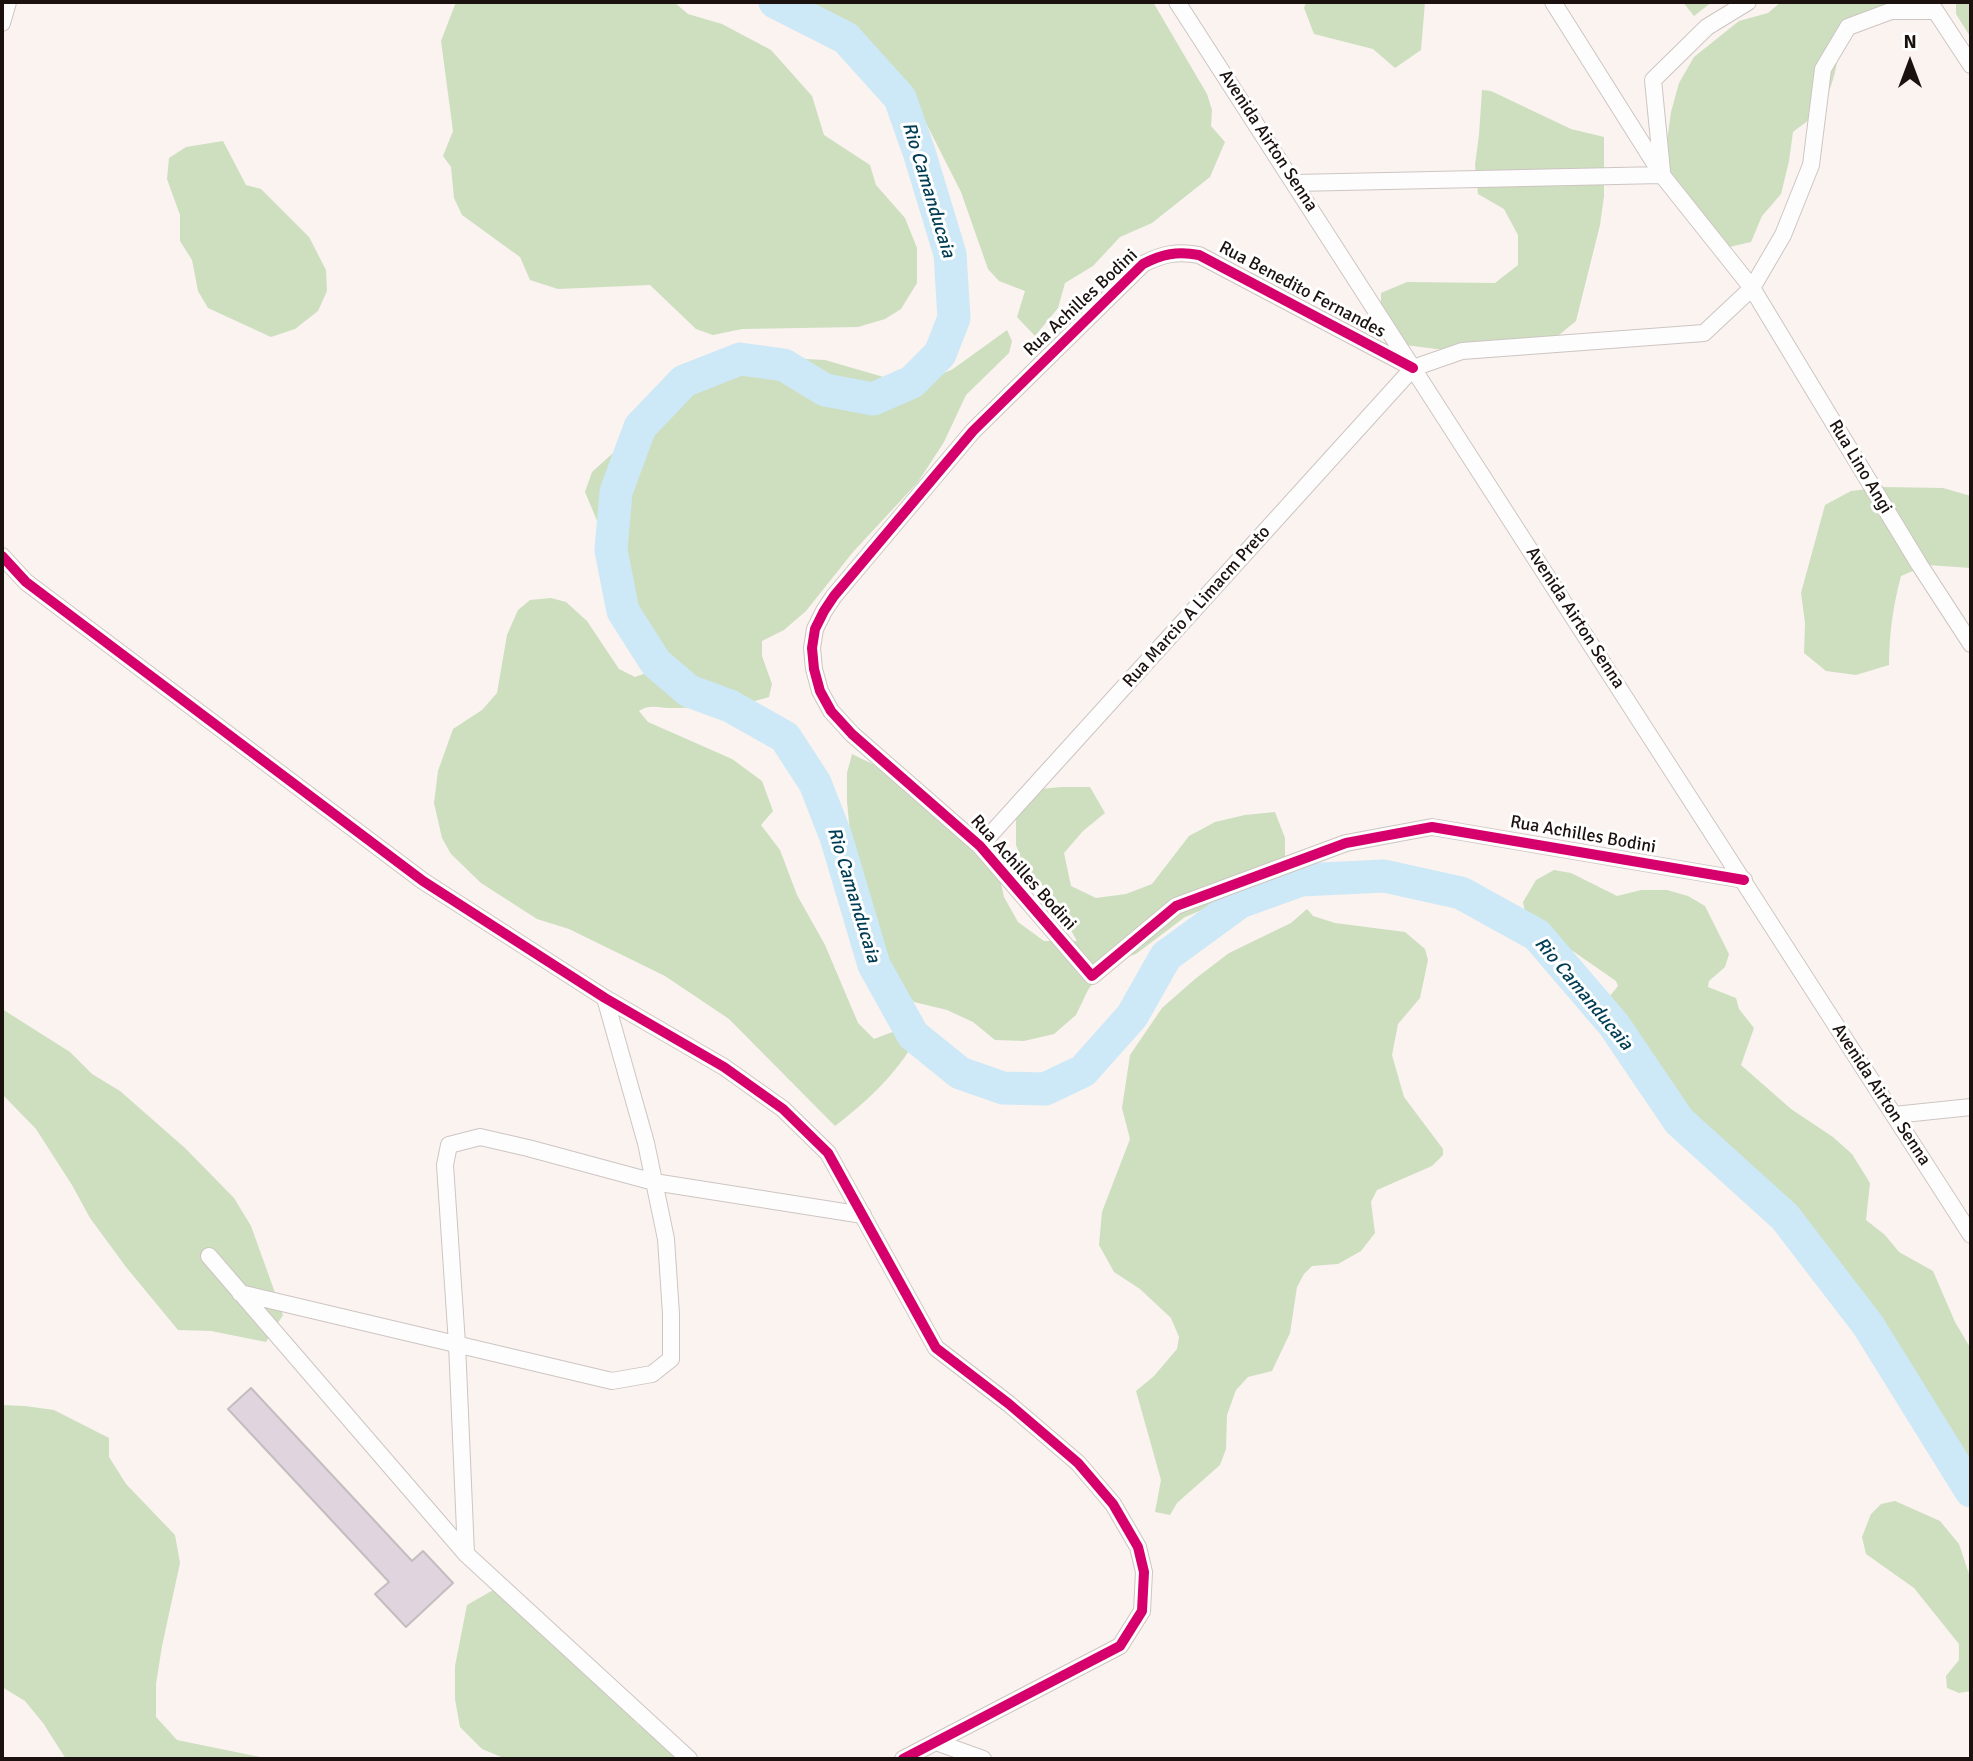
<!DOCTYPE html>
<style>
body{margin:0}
#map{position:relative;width:1973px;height:1761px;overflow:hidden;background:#faf3f0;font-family:Signika,sans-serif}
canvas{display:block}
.frame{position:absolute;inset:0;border:4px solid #1b120f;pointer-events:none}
.north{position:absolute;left:1875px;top:28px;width:70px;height:70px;-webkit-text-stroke:5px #fff;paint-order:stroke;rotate:0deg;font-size:19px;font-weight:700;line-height:28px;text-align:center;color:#1b120f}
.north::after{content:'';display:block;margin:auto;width:24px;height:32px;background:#1b120f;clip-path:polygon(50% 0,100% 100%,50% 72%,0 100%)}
</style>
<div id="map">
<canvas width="1973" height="1761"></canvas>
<div class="frame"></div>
<div class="north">N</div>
</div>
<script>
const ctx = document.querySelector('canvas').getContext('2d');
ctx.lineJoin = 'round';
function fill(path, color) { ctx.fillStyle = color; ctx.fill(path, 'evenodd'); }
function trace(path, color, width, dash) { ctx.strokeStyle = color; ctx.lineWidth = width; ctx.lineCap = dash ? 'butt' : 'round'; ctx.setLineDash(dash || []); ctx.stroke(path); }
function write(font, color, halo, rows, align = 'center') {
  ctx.font = font + ' Signika,sans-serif'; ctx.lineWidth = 6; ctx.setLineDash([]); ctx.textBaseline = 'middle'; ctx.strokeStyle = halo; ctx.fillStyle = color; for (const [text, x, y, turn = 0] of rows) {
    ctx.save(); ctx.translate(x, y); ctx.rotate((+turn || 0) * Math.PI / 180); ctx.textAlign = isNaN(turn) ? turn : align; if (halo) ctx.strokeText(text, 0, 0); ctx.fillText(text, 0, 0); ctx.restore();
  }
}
fill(new Path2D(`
 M456,2H674L688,14L722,24L771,50L812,96L824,135L870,165L876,185L905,218L917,248V283L901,309L885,319L858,327L742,329L713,335L696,329L650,285L558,289L530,280L520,257L462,215L454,198L451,167L443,156L453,131L441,41Z
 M802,2H1153L1207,94L1212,110L1211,126L1225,142L1210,177L1152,223L1120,237L1093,266L1065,283L1058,308L1035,336L1017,317L1025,291L999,281L988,269L961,192L928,127L907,93L866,49Z
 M1306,2H1425L1421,50L1395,68L1373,49L1314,34L1304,8Z
 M1683,2H1712L1694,16Z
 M1781,2H1938L1842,29C1838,58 1835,92 1815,114C1809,121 1800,126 1793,132L1789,161L1781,194L1762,216L1751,242L1721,249L1670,175L1667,141L1671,112L1679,83L1694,57L1739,21L1768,13Z
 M1956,2H1971V38L1956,14Z
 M1482,90L1491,91L1571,129L1604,137V196L1600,225L1576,321L1554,339L1465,349H1436L1406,345L1381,326V293L1407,282L1495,283L1518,265V235L1504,209L1478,194L1475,165L1479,135Z
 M223,141L246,185L261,189L309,237L326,270L327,291L318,311L295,329L271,337L208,308L198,291L192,260L180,241V215L167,179L169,158L186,147Z
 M1007,330L1012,341L1009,353L966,395L944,442L918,482L853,552L806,611L784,630L762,641V656L772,684L769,697C740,707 707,707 676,708C662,709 650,703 639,711L648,722L732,759L762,781L773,811L761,825L780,850L797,895L825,945L858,1023L874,1039L895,1031L911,1039L912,1046C893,1077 864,1104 835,1126L729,1019L665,976L569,929L537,919L481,883L451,854L442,838L434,803L438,771L453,729L482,710L497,693L507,635L518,610L530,600L551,598L566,602L587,621L619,669L635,677L649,672L648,642L585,492L592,472L661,410L733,375L787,358L825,360L894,380L924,382L953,369Z
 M1884,487L1943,488L1971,496V568L1927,565L1901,576C1893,606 1889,634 1889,665L1856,675L1826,671L1804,653L1805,623L1801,593L1825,505L1851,491Z
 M852,754L891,773L997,867L1004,897L1018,922L1044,941H1077L1048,890L1026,871L1016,845V815L1031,790L1061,787H1090L1105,813L1083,831L1064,853L1071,886L1096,898L1126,894L1152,884L1189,836L1215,822L1245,815L1275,812L1285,838V867L1266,889L1236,896L1185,917L1136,954L1107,964L1088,990L1076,1015L1054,1034L1024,1041L995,1040L973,1022L947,1010L914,1002L892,980L878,921L850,832L847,802V773Z
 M1554,870L1571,873L1617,896L1641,890H1667L1688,896L1705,906L1729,954L1725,967L1709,981L1708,987L1736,998L1739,1009L1754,1028L1741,1065L1791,1109L1833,1137L1852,1154L1870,1183L1866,1220L1885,1235L1899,1252L1933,1271L1955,1322L1971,1349V1485L1962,1470L1933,1439L1907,1396L1879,1365L1830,1279L1784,1223L1717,1176L1697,1152L1660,1092L1626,1046L1609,997L1618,986L1616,981L1544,931L1525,912L1523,902L1536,880Z
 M1307,909L1313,916L1335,923L1405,932L1425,949L1428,960L1420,998L1398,1024L1392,1055L1404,1097L1443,1149V1155L1432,1166L1377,1190L1371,1202L1375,1233L1361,1251L1338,1264L1312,1266L1304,1274L1297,1287L1290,1333L1272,1371L1248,1377L1236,1390L1227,1415L1226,1449L1220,1465L1177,1503L1170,1515L1155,1512L1161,1480L1136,1391L1154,1376L1177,1349L1179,1337L1171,1318L1140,1289L1114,1272L1099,1245L1102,1212L1130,1139L1122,1108L1130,1055L1162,1008L1195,979L1229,953L1291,923Z
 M2,1009L70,1052L92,1074L120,1091L185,1148L234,1198L251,1226L283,1315L266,1342L211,1331L178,1330L126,1267L90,1218L72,1185L36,1129L2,1094Z
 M2,1405L25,1406L54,1410L109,1438V1457L126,1484L175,1535L180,1563L162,1646L156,1684V1717L177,1740L260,1757L261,1759H66L43,1723L25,1701L2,1687Z
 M1895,1501L1940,1521L1959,1544L1971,1580V1691L1959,1693L1947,1688L1946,1676L1959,1660V1644L1914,1588L1866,1554L1862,1537L1871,1514L1881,1504Z
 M495,1589L523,1595L544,1623L566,1645L582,1673L615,1696L637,1724L664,1741L675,1759H506L482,1749L460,1727L455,1699V1666L467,1605Z`), '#cddfbf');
trace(new Path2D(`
 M775,2L846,38L900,98L919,152L950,254L954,318L940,354L912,382L873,399L825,390L784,365L740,359L684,381L640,427L616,492L611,550L623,611L656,663L689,691L730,706L785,737L815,783L836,837L874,965L913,1035L960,1073L1003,1088L1045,1089L1083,1071L1132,1016L1166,956L1240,902L1301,880L1384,876L1461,893L1537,935L1614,1025L1679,1121L1785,1217L1868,1325L1971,1491`), '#cde8f6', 33);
const building = new Path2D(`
 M251,1388L412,1561L423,1551L453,1583L406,1627L375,1594L389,1582L228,1409Z`);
fill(building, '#e0d5de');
trace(building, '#c3bdc0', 2);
const minor = new Path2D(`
 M1177,2L1971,1235
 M1553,2L1662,175L1752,288L1919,564L1971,644
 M1931,4L1971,65
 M2,23L8,2
 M1662,171L1653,80L1707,27L1748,2
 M1295,183L1662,175
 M1413,368L1199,255C1177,251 1162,254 1143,264L973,431L834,596L824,611L815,629L812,648L814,669L820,691L831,711L852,734L980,846L1092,976L1176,906L1346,843L1432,827L1744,880
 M2,556L26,582L423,881L605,998L724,1067L783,1109L828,1153L936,1348L1009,1404L1078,1463L1113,1504L1138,1547L1144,1572L1142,1611L1120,1646L903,1759
 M980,846L1413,368L1462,351L1704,333L1752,288L1783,235L1811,165L1823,69L1848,27L1891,11H1935
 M1894,1115L1971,1107
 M209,1256L466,1554L689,1759
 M240,1293L612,1381L652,1374L671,1359V1314L666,1239L646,1143L605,998
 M466,1554L457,1344L445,1165L449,1145L480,1137L528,1148L654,1182L863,1215
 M936,1742L983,1759`);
trace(minor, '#cdc5c2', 18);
trace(minor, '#fefdfd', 16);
trace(new Path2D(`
 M1413,368L1199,255C1177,251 1162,254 1143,264L973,431L834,596L824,611L815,629L812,648L814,669L820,691L831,711L852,734L980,846L1092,976L1176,906L1346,843L1432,827L1744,880
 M2,556L26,582L423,881L605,998L724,1067L783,1109L828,1153L936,1348L1009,1404L1078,1463L1113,1504L1138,1547L1144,1572L1142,1611L1120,1646L903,1759`), '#d6006c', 10);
write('18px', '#1b120f', '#fff', [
 ["Avenida Airton Senna",1268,141,57],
 ["Rua Benedito Fernandes",1302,290,28],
 ["Rua Achilles Bodini",1081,303,-43],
 ["Rua Lino Angi",1860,467,59],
 ["Rua Marcio A Limacm Preto",1197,607,-48],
 ["Avenida Airton Senna",1575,618,57],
 ["Rua Achilles Bodini",1583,835,10],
 ["Rua Achilles Bodini",1023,873,48],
 ["Avenida Airton Senna",1881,1095,57]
]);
write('italic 19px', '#003d54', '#fff', [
 ["Rio Camanducaia",928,190,73],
 ["Rio Camanducaia",853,895,73],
 ["Rio Camanducaia",1583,994,50]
]);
</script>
